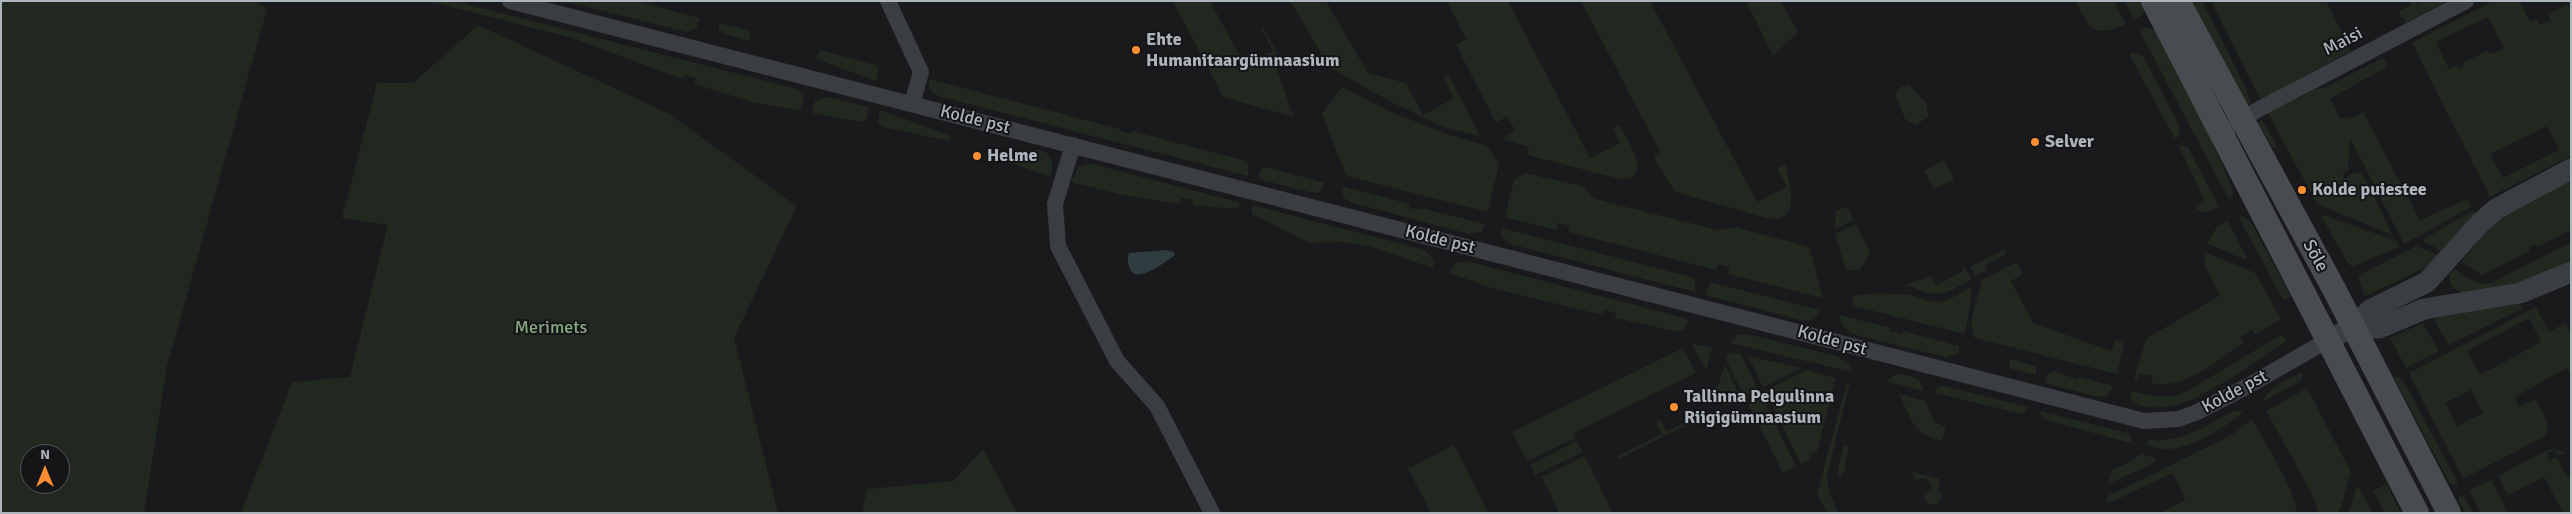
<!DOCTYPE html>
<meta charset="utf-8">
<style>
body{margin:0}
#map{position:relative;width:2572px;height:514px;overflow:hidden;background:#1a1a1c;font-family:Signika,sans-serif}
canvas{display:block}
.frame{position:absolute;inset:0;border:2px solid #acb4bc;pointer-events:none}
.north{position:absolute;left:20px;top:444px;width:50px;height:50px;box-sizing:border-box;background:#151517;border:1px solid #515559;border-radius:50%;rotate:0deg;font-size:14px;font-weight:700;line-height:20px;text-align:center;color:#acb4bc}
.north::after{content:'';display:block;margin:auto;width:18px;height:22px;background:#fb8e33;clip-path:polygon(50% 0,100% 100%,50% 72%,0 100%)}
</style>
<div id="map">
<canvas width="2572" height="514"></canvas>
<div class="frame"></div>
<div class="north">N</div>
</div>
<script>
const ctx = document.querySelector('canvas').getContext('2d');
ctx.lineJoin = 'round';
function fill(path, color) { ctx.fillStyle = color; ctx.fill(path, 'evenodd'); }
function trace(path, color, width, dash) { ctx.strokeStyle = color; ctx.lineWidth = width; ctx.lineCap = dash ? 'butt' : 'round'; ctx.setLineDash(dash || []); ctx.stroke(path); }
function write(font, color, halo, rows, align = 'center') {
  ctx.font = font + ' Signika,sans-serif'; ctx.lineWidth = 4; ctx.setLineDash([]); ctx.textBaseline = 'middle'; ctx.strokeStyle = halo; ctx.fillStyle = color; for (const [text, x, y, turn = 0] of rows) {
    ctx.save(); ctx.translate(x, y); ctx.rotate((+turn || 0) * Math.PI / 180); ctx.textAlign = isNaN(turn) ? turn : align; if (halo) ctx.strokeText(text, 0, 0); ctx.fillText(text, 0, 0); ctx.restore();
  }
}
fill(new Path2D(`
 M1,1H254L267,9L167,366L144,513H1ZM30,454H60V484H30Z
 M429,1H454L797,89L804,95L801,111L752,102L694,84L696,78L685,75L682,79L572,38Z
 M563,1H636L700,18L697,27L687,32Z
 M1173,1H1210L1245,66L1273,51L1261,28L1263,27L1281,60L1277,71L1294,117L1223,97Z
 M1290,1H1326L1368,73L1406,83L1423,115L1454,98L1443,77L1448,74L1480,136L1446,128L1389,101L1329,67Z
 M1447,1H1508L1590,158L1620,143L1613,128L1619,124C1626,137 1656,181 1620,179L1527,155L1529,147L1505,140L1504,138L1515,130L1507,116L1496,123L1456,45L1466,39Z
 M1581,1H1650L1757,202L1787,187L1777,168L1785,164C1790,184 1803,225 1766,218L1675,192L1655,160V156L1660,152Z
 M1746,1H1781L1798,32L1773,56Z
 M2076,1H2114L2126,24C2097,38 2087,30 2076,1Z
 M2124,1H2144L2146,8L2142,15L2134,20Z
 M2189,1H2202L2247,91L2251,104L2246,106Z
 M2211,1H2326L2351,51L2261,100Z
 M2410,1H2415L2417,4L2423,1H2447L2406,23L2399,12L2412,5Z
 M2493,1H2520L2530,22L2537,19L2540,25L2550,20L2548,14L2567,4L2571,9V156L2490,197L2412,43ZM2488,17L2504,49L2491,54L2487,51L2463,62L2464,66L2459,69L2457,65L2449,69L2436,42ZM2547,126L2559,150L2503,178L2490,154Z
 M719,23L750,31V41L724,34L719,30Z
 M478,25L668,113L797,206L734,338L778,513H241L292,382L350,377L388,225L342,218L377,83H413Z
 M2145,27L2155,30L2204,122L2232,188L2233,194L2229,200L2139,30Z
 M820,50L875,65L878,69L876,81L816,59Z
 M2132,52L2143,56L2180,127L2179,136L2175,139L2129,54Z
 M2383,58L2388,66L2330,99L2340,118L2354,117L2363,112L2420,220L2467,199L2471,207L2404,244L2350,138L2348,164L2350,169L2343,174L2345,179L2353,173L2360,172L2371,189L2392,235L2317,204L2268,113L2316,89L2324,88Z
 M929,79L1120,129V131L1131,134L1132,131L1246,161L1249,165L1248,176L938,96L929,89Z
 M1909,85L1926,103L1929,117L1915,125L1905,119L1895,93L1902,86Z
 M1342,87L1391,112L1447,134L1487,146L1499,164L1488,212L1346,176L1322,113Z
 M827,97L869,107L867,118L862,122L812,113L815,101Z
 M880,110L951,136L949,141L883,127L878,123Z
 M2262,120L2277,146L2273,148L2257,122Z
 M2182,145L2188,147L2219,207L2206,213L2197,210L2195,207L2204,199L2179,147Z
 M1006,150H1040L1047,153L1052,162L1051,177L1008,162Z
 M1944,160L1954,179L1934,190L1924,171Z
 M1087,164H1092L1241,203L1236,209L1193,205V200L1181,198L1180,204L1122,195L1071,182L1078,167Z
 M1266,167L1325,183L1321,190L1317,193L1310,192L1258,179L1260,170Z
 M1524,173L1582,186L1595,199L1718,230L1735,227L1809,247L1823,298L1728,274L1729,267L1718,264L1716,270L1569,232L1570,226L1558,223L1557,230L1505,217L1514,180Z
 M2571,180V230L2537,247L2535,244L2529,248L2530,251L2482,275L2461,262L2495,220Z
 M1342,186L1410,204L1409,208L1421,210L1422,208L1485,224L1481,232L1469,234L1349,202L1343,197Z
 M1252,205L1425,250L1434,260L1433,268L1368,246L1341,242L1309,243L1252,214Z
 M1844,207L1849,210L1854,220L1835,229L1836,211Z
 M2475,211L2476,214L2442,251L2424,242V239L2470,212Z
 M2320,214L2397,241L2399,247L2352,267L2346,260Z
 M2238,216L2244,217L2252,224L2291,297L2283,300Z
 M2228,221L2247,258L2245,260L2207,243L2217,227Z
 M1856,224L1870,253L1860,270H1846L1835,234Z
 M1502,228L1695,278V292L1510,244L1501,235Z
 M2571,242V260L2531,281L2464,293C2454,291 2448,284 2450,274L2455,269C2467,277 2477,286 2491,283Z
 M2416,246L2440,256L2427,267L2365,296L2358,278L2364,273Z
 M2004,249L2007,254L1985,265L1987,270L1975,276L1970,267Z
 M2204,252L2255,273L2281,319L2256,335L2252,330L2240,337L2244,343C2218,359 2183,392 2151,383L2153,376L2140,374L2138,380L2134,379L2146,339L2220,295L2205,265Z
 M1959,260L1972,279C1959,286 1946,296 1930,293C1922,292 1914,287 1906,285L1931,276L1937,285L1963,271Z
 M1467,261L1688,319L1685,329L1679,332L1615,318L1616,313L1604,310L1602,315L1492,288L1449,273L1456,263Z
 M2017,262L2023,274L2011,281L2033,323L2111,351L2115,340L2123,341L2124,343L2117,374L1975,338C1965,324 1979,295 1982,280Z
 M1710,283H1714L1820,310L1814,319L1805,321L1705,295Z
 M1971,287C1973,292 1967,327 1964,333H1961L1854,306L1852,298C1857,292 1899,294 1909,295C1921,297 1931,304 1943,301C1954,299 1962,291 1971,287Z
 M2520,304L2523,308L2448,345L2433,317L2453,313Z
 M2536,307L2549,332L2565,323L2571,334V373L2567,368L2515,397L2519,407L2535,399C2541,411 2555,426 2543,437L2463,479L2409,373ZM2529,318L2541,342L2480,375L2467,351ZM2471,390L2483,413L2457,426L2445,403Z
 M1839,315L1891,328L1890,331L1901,334L1903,331L1959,346V353L1954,356L1949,355V358L1852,334L1842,325Z
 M2423,323L2439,351L2406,368L2390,338Z
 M1747,334L1839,357L1851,366L1852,372L1730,343L1738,335Z
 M2279,336H2284L2286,341C2257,362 2225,383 2193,399C2179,406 2142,414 2131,399V391C2151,396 2166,400 2186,392Z
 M1692,344L1712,348L1706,370Z
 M1683,348L1696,373L1574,433L1576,438L1527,461L1512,432Z
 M1728,352L1741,354L1758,390L1744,396L1726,360Z
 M1748,356L1801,368L1763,387Z
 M2010,359L2036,366V375L2009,368Z
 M1725,366L1741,398L1724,407L1715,388L1719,383Z
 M1807,370L1836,378L1817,451L1810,454L1812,459L1801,464L1765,391Z
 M2054,371L2078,380L2079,377L2113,386L2107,396L2099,397L2045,383L2047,374Z
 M2303,372L2301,381L2264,401C2268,385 2290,379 2303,372Z
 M1897,374C1910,375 1923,377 1923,391L1886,381Z
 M2398,377L2403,380L2458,483L2453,485L2450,484L2394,378Z
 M1850,382L1827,476L1830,494L1838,513H1827L1817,494L1846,385Z
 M1944,386L1947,387L2028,407L2023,413H2018L1936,393L1937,388Z
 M2307,388L2351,472L2339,513H2319L2310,490L2266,411Z
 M1899,394L1925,401L1935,422L1946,427L1942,441C1912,434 1912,419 1899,394Z
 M1762,397L1796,466L1783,473L1748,404Z
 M2040,411L2127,433L2131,437V443L2046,420L2042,418Z
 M2233,411L2244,412C2227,426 2190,450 2167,449C2159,449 2151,446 2144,444L2149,440C2182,442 2205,427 2233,411Z
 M1698,416L1699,419L1619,459L1617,456L1662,434L1656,421L1660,419L1667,431Z
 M2252,419C2261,436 2300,497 2296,513H2160L2185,500L2173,473L2116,500L2106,502L2109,493L2116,492L2230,436Z
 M1577,441L1583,452L1535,475L1530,465Z
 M1454,445L1488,513H1431L1408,469Z
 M1846,445L1849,448L1843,475L1840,477L1837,475L1843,446Z
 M983,449L1017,513H862L867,489L953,481Z
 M2556,449L2565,453L2558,456L2554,450L2547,454L2549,461L2557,457L2568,478L2571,477V513H2563L2544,477L2508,495L2498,476L2547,450Z
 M2141,454L2156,458L2154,463L2108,484L2112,469L2124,465Z
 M1585,456L1613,513H1559L1542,477Z
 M1912,472L1940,479L1938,491L1943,493L1940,502L1933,505L1926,503L1923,496L1933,489L1926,478L1916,480Z
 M2491,480L2508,513H2481L2469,490Z
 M2387,484L2401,513H2385L2373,491Z
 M2357,485L2373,513H2349Z
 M2463,494L2473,513H2465L2458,499Z`), '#20281f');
fill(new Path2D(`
 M1167,250L1174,252L1175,255C1166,261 1137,285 1130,269C1128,264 1127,258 1129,253Z`), '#2f3d41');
trace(new Path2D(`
 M510,1L2144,421L2178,419L2195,413L2246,387L2328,340
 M888,1L921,72L912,104
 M2221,132L2261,108L2466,1
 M1073,145L1055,204L1058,246L1117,361L1157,406L1212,513`), '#3a3d41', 16);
trace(new Path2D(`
 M2353,327L2379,328L2424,309L2520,293L2571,272
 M2328,340L2353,327L2370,310L2427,282L2480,223L2496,209L2571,169`), '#3a3d41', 21);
trace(new Path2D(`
 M2153,1L2417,513
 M2178,1L2334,289L2449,513`), '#484c51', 24);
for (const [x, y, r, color] of [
 [1136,50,5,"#fb8e33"],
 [2035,142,5,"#fb8e33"],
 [977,156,5,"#fb8e33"],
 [2302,190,5,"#fb8e33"],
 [1674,407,5,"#fb8e33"]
]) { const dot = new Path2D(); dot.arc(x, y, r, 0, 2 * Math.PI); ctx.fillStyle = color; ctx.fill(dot); trace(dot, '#151517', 2); }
write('bold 18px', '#acb4bc', '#151517', [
 ["Ehte",1146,40],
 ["Humanitaargümnaasium",1146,61],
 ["Selver",2045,142],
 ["Helme",987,156],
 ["Kolde puiestee",2312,190],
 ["Tallinna Pelgulinna",1684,397],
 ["Riigigümnaasium",1684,418]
], 'left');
write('18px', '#acb4bc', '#151517', [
 ["Maisi",2343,42,-27],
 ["Kolde pst",975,120,14],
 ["Kolde pst",1440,240,14],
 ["Sõle",2315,256,61],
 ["Kolde pst",1832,341,15],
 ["Kolde pst",2235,392,-28]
]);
write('18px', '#88a882', '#151517', [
 ["Merimets",551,328]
]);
</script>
